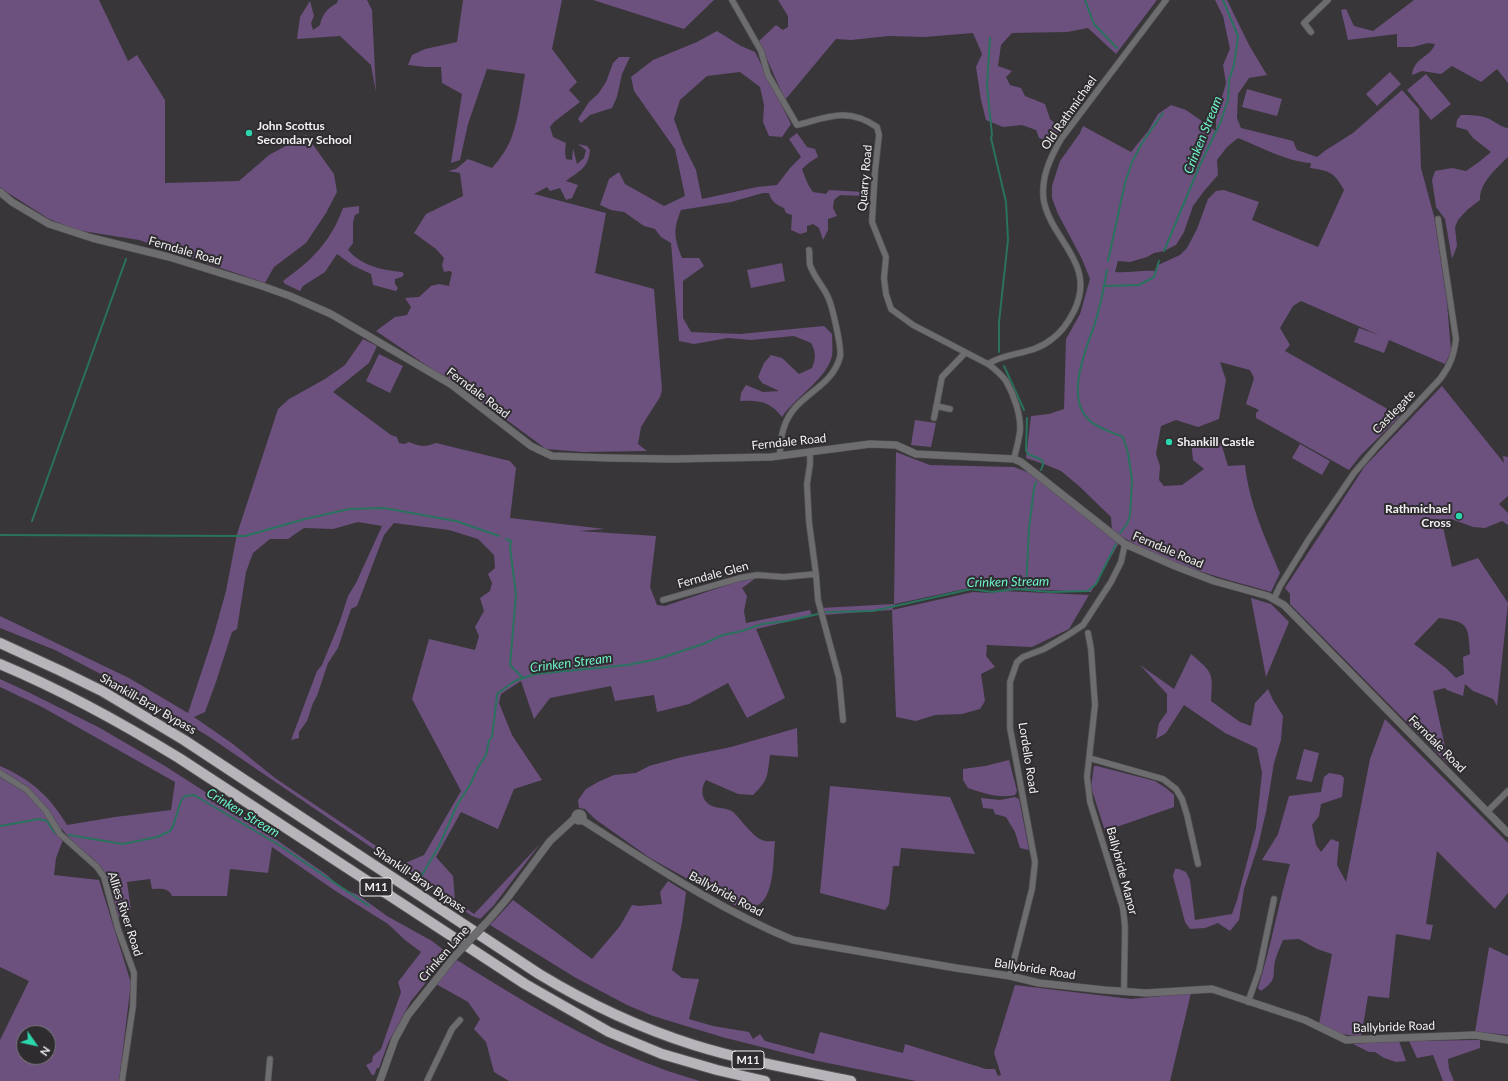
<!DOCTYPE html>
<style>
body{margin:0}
#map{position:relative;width:1508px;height:1081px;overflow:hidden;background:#383639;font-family:Lato,sans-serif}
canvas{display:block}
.north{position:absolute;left:16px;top:1025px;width:40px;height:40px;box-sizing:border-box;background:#2e2c2f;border:1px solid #7c7a7d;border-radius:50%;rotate:124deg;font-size:11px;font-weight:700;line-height:16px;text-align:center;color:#f2f0f2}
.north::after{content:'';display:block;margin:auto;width:14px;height:18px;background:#2cd5ab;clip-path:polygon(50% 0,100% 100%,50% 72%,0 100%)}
</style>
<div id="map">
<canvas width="1508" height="1081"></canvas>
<div class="north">N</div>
</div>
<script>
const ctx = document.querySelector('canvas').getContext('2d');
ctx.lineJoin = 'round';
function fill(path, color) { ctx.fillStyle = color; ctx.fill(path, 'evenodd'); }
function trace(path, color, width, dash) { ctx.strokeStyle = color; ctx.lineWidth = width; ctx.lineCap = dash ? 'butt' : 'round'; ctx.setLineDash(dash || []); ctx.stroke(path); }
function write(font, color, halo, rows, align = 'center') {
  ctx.font = font + ' Lato,sans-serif'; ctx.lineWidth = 4; ctx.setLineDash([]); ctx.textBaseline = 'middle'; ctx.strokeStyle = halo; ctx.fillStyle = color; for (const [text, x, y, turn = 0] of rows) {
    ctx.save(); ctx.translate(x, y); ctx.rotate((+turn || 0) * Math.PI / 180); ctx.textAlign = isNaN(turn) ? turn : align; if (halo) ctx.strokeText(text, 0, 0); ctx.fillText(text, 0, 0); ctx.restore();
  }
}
fill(new Path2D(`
 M0,0H99L128,61L137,55L165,100V183L239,181L269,155L306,135L334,174L337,192L326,213L306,243L274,267L265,283L139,240L76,230L49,219L5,191L0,187Z
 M338,0H367L372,10L376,92L371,65L340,36L297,39L300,17L310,1L314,16L311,23L313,30L320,25C322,14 328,8 337,3Z
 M463,0H562L552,49L577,82L569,90L580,102L554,122L550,127L553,137L566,143L565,152L566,159L572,160L573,148L577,164L584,158L586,150L578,144L587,146L590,150C588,169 580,170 566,181L578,185L572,198L566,200L560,188L550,191L547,187L534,194L606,213L595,273L654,289L662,390L660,397L641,427L638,444L647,451L583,452L546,449L504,418L376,331L395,317L407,315L411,307L405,298L419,297L431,286L439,284L449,286L452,272L449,271L444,272L442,265L444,258L436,249L414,233L426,214L463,196L460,173L448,171L456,169L468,159L492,168C500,159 508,148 512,136C519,117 521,95 525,74L487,69L468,124L460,160L451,163L462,94L442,83L441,67H426L408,65L412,55L425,49L457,42Z
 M593,0H714L684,29Z
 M778,0H1157L1116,54L1088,28L1067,32L1012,33L1001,45L998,66L1012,71L1006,77L1010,85L1021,88L1025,96L1045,104L1050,119L1061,129L1052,142L1039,138L1036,130L1022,125L1003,127L986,120L981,100L976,67L982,54L973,33L925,37L889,36L851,40L836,39L785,100L759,41L776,25L783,30L788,27V16Z
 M1215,0H1227L1249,45L1267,75L1249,78L1238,94L1237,118L1241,128L1293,141L1297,150L1317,157L1326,150L1353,133L1402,90L1419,109L1421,168L1434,216L1447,302L1451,351L1445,364L1389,340L1384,353L1354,342L1359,328L1379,335L1301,301L1293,306L1280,328L1290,345L1285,351L1400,416L1361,455L1349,470L1256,418V413L1259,410L1246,404L1254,378L1250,370L1220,362L1226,380L1219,419L1198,427L1176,420L1161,426L1156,454L1160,466L1159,480L1164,486L1182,485L1204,469L1193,460L1191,441L1221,443L1228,466L1245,465C1249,503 1265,538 1280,573L1271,592C1216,576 1160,563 1112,530L1111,517L1079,486L1061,471L1044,464L1026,458L1031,416L1049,414L1064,409L1066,339L1080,314L1090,279L1082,259L1058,214L1052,198V186L1060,161L1080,133L1083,126L1131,152L1148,131L1158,114L1171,105L1186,110L1216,131V118L1226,83L1223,65L1230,49L1223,16ZM1238,138C1260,147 1288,162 1311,163L1310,168C1330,171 1334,172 1344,190L1318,247L1252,220L1259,202L1224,190L1216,191L1208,199L1197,229L1187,248L1180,255L1158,265L1156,271C1142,270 1129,273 1115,272L1118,261L1130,262L1147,257L1154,253L1164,251L1176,245L1184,232L1193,206L1204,191L1218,175L1217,160L1227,147Z
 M1414,0H1508V83L1497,69L1481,82L1452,66L1441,74L1422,71L1412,75C1414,57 1430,58 1435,44L1428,43L1413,47H1397V34L1348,40L1341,10L1346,9L1354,26L1373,31Z
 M717,31L741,46L755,52L791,124L782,137L769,136L763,122L764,105L760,87L740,72L707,76L680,100L674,119L683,144L696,170L702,199L757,187L777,185L790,168L801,157L789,139L797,133L807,147L815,149L818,157L810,162L802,169C805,177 808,186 813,192L826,194L829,190L864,192V196L840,195L834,200L833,208L837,216L828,219V230L823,240L819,228L813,224L807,226V232L800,234L791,230L792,215L786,213L784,208C776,205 771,201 769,193H763L731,202L681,210C673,230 674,237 682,258H699L704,266L683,281V318L691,332L740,334L824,326L832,334C832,341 833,349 832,356C826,380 796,396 782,417C770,401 758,400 740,401L741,393L746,385L763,392L779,391L762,383L758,377L764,363L771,355L782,358L799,374L812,368C816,358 816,352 811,343L794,336L751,340L728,338L694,344L679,341L671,243L661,237L655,229L644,226L624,212L611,210L600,205L609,179L619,172L625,184L664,206L685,196L675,149L634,91L631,77L653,60L697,42Z
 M619,57H630L622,74L617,97L612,108L590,115L581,123L578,119L589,102L598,94L606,82L613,63Z
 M1390,72L1401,84L1377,106L1366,94Z
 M1426,74L1451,104L1431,120L1407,90Z
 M1247,89L1282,99L1277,116L1242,107Z
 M1461,115C1470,115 1479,115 1487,118C1495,121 1500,127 1508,128V157C1497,168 1479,183 1480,200L1467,210L1458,220L1455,227L1457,246L1452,259L1445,219L1436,207L1432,180L1435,171L1452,168L1466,171L1479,162L1491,152L1473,138L1467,130L1456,127L1457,120Z
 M359,206V213L355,215L353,222V243L348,250C362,266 382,270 402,272L404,274L402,277L395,279V284L398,288L396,291L373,285L371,274L352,265L337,254L325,272L303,286L300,291L285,284L283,281C293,273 305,265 314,255C327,242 337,225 343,208Z
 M782,263L785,281L751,288L747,270Z
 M363,339L377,346L369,363L333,392L391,435L397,437L399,443L404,444L409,442C422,447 424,447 436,443L510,461L516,468L510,518L605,529L579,531L656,536L650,587L657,605L665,606L742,580L756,578L742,588L747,596L744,611L746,623L810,610L812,616L756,629L785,698L747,718L728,683L689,704L657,712L654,695L615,701L611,686L550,698L534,719L521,681L501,694L499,703L512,735L542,780L514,789L498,829L461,812L436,857L453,876L455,900L474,914L540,844L494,905L480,919L472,916L208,736L131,690L55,650L0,628V616L129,678L188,713L214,634L226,591L237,534L278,409L289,399L325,379L345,365ZM358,522L382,526L356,583L348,596L340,621L322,665L317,671L291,740L299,738V732L307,721L313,703L317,696L328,663L338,648L351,609L357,606L384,535L394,523L449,530L478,539L494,555L495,568L488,574L492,583L490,591L480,598L484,611L475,627L479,636L475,650L429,639L412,699L461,791L424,855L403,864L275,778L233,744L194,717L205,712L216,682L232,632L237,629L246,572L253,553L270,539H288L304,528L333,529Z
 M379,354L403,366L390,393L366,381Z
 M1442,386L1504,463L1503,456L1508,457V496L1499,504L1508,513V525L1502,521L1485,528L1473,527L1451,519L1443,527L1452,567L1478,558L1508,603L1497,706L1493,699L1473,691L1465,684L1463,696L1447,690L1445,688L1433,691L1449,765L1290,604V594L1285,588L1365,466ZM1439,618C1469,622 1468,625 1470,654L1463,657L1464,674L1456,678L1446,668L1414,644Z
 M915,420L936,423L931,447L911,445Z
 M1300,444L1330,461L1322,475L1292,458Z
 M896,452L930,465L1014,467L1030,473L1119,543L1091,592L974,587L895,604L892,610L973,592L990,593L1003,591L1089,595L1069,629L1032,647L986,645L987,647L986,656L995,667L981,674L985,701L980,709L962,714L935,715L916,721L896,717L892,610L822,615L821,608L894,604Z
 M1251,598L1271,604L1289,622L1266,677Z
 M1191,654C1213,673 1213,672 1211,701L1240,722L1251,726L1255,703L1268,689L1273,700L1283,716L1281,740L1274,763L1266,812L1258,846L1244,889L1239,920L1230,931L1218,923L1205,928L1190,929L1185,922L1173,876L1175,869H1179L1186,872L1190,880L1195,920L1232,914L1237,900L1256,828L1262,773L1257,748L1225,733L1184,705L1166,733L1156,739L1159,723L1167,712V694L1140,665L1174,689Z
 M0,679L28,692L100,728L165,766L241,815L327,875L341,888L358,895L387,916L432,941L449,954L411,1001L388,1043L379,1068H377L374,1075H372L366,1065L372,1062L373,1056L381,1049L401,992L398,982L421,952L405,940L388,924L334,890L272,847L268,873L230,869L227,896H172C168,887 160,889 152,889L150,879L127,882L131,910L118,918C114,895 109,872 91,857C80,848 70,840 62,829H56L63,840L56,858L54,875L99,880L131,983L119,1081H0V1040L29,981L0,967V766C30,779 50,796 67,825L115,817L171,810L175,782L42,707L0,687ZM24,1033H48V1057H24Z
 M1385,719L1508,843V893L1495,909L1437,851L1426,924L1433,925L1430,940L1396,934L1389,998L1368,996L1361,1037L1342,1034L1319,1024L1332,954L1317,949L1299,939L1283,940C1280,947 1277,954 1275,961C1272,977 1278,979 1261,991L1258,988C1271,947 1278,905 1290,864L1262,860L1278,834L1289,796L1321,792L1324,777L1329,773L1341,775L1344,778L1342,797L1321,804L1319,816L1312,825L1316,845L1321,852L1331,839L1339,842L1337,865L1346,882L1370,759Z
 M797,728L798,757L770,755C767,776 769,780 753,795L738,794L706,780C700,789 701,801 712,806C719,809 726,807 733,812C741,819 752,836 762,840C766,842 771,841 775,841C773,858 775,899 756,906C751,908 745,906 740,908L650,858L595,819L585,809L579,808L578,800L586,789L598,782L614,775L636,773L649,766L682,757L731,747Z
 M1304,749L1319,753L1312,782L1296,779Z
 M1009,760L1017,791L1015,795C999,799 983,793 968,788L963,780V769L985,766Z
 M1094,766H1097L1155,781L1166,788L1174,795V807L1105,831L1091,787Z
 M830,786L950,797L975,854L901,848L899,866H893L889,904L885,910L820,893Z
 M1015,797L1019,799L1029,850L1020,848L1015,832L1006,817L995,814L993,809L983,808L981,798L1000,800Z
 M668,881L686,892L682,923L672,970L682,978L699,979L689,1019L713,1026L749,1032L753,1039L760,1034L765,1041L814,1054L820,1032L903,1053L905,1044L986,1069H995L998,1076L1001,1075L994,1053L1015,985L1131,999L1191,993L1170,1081H916L813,1060L722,1037L653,1016L627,1005L576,978L490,925L513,900L592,959L620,926L632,905L639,906L662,904L660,892Z
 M1489,947L1508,956V1035L1475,1032Z
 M457,960C535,1009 611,1056 700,1081H509L494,1072L486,1042L474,1029L480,1019L468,1002L436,984Z
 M1480,1040V1048L1448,1059L1449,1069L1454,1081H1443L1433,1055L1417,1058L1409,1041Z
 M1399,1041L1406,1061L1396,1062L1384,1058L1375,1052H1369L1353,1044Z`), '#6c507d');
trace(new Path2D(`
 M1085,0L1094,24L1117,48
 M990,38L987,86L992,135L991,138L1006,202L1008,240L999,322V352
 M1164,251L1199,167L1221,121L1228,100L1229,80L1234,65L1238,36L1223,0
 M1108,261L1125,183L1132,162L1142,143L1163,113
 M1107,270C1104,288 1100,308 1094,326C1085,351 1066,397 1088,419C1096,428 1112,432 1123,437L1128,453L1132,480L1130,516L1127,524L1120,533
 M1105,286L1139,285L1154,277L1159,261
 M1004,366L1024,410
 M1027,418L1026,450L1028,454L1042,460L1043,465L1041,470
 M32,521L126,259
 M0,535L245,536L305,519L349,509L384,508L456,521L499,536
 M506,539L511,541L510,547L516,594L510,665L523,678
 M1026,590L1029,528L1034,489L1036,482
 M826,612L873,611L971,589L992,592L1016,589L1051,592L1088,591L1096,584L1116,544
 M0,826L39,819L47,821L55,833
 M69,835L123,844L157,837L170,831L173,826L181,801L185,796L194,795L279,845L369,906
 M422,875L439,846L457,805L471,783L477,769L486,755L489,741L492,737L497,696L498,693L515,681L535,674L627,665L658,659L703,644L723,635L742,631L762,624L787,621L818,614`), '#29725e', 2);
const minor = new Path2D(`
 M732,0L761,51L768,75L797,125C829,117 847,107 877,127L879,135L875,172L872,222L886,257L884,278L886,294L891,309L913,325L988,364C995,369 1001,374 1006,381C1014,395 1021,415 1020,431C1019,440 1016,450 1014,459
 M1311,32L1304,23L1328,0
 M988,364C1008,351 1031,356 1052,339C1062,332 1069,321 1074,311C1097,264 1053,242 1044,202C1040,179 1050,158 1061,139L1166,0
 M936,406L950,409
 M934,418L942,377L965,353
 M810,452V464L807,484L809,522L816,574L818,600L839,678L843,720
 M780,455C780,439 783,422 794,409C809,391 833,383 840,357C842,348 832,304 827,295C822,285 813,275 810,265C809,261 810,255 809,250
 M1274,599L1280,586L1309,539L1354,473L1379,444L1440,379C1450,366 1454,355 1456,339L1438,219
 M663,600L740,578L757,575L784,577L816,574
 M1088,633L1091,649L1095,705L1087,777L1090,802L1123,908L1125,927L1124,991
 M1089,758L1163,779L1176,789L1182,799L1187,815L1198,864
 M0,773L27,790L46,811L60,834L97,867L104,877L118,929L134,973L133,1006L122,1081
 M1487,812L1508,791
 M1010,976L1032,889L1035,862L1010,728V682L1017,662L1023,657L1044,649L1068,635L1083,625L1111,582L1121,562L1125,544
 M1248,1002L1259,971L1274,899
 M268,1081L270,1059
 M427,1081L452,1029L460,1020`);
const tertiary = new Path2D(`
 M0,192L12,202L49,224L92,238L169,257L262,286L290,296L331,314L452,385L531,446L552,456L610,458L672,459L771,457L870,444L896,445L916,454L1014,459L1021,462L1125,544L1175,566L1214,581L1268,596L1284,605L1508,833
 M575 817a4 4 0 1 1 8 0a4 4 0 1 1-8 0Z
 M582,820C650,863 718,909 793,940L956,968L1010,976L1039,983L1104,990L1146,993L1212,989L1305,1020L1346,1040L1475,1035L1508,1040
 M486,923L506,900L550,841L575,818
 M380,1081L395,1039L408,1015L454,957`);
const motorway = new Path2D(`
 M0,643L61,671L102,691L184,740L539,974C587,1003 640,1028 694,1045C745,1061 798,1070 851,1081
 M0,664C62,690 122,723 179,758L525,984L609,1032L662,1054L717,1070L765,1081`);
trace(minor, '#565457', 7);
trace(tertiary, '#565457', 8);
trace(motorway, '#565457', 12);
trace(minor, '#6d6c6e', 5.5);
trace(tertiary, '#6d6c6e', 7);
trace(motorway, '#b7b5b9', 10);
const tertiaryBridge = new Path2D(`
 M454,957L486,923`);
trace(tertiaryBridge, '#565457', 8, []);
trace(tertiaryBridge, '#6d6c6e', 7);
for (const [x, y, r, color] of [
 [249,133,4,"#2cd5ab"],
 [1169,442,4,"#2cd5ab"],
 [1459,516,4,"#2cd5ab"]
]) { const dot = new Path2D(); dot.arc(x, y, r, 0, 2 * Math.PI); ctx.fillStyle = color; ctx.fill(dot); trace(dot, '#2e2c2f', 1.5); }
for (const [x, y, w] of [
 [376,887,32],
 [748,1060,32]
]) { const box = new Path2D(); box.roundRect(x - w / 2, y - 9, w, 18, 3); ctx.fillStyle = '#2e2c2f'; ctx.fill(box); trace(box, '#f2f0f2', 1); }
write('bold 11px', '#f2f0f2', null, [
 ["M11",376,887],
 ["M11",748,1060]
]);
write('12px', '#f2f0f2', '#2e2c2f', [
 ["Old Rathmichael",1069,113,-55],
 ["Quarry Road",865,178,-85],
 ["Ferndale Road",185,251,16],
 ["Ferndale Road",478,393,37],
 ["Castlegate",1394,412,-46],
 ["Ferndale Road",789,442,-6],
 ["Ferndale Road",1168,550,23],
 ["Ferndale Glen",713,575,-15],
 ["Shankill-Bray Bypass",148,704,30],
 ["Ferndale Road",1437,744,45],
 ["Lordello Road",1028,758,81],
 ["Ballybride Manor",1122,871,75],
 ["Shankill-Bray Bypass",420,880,34],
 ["Ballybride Road",726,894,28],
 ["Allies River Road",125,914,72],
 ["Crinken Lane",444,954,-49],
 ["Ballybride Road",1035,969,9],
 ["Ballybride Road",1394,1027,-2]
]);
write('bold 12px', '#f2f0f2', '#2e2c2f', [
 ["John Scottus",257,126],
 ["Secondary School",257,140],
 ["Shankill Castle",1177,442],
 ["Rathmichael",1451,509,"right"],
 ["Cross",1451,523,"right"]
], 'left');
write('italic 13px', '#6ff3cc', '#2e2c2f', [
 ["Crinken Stream",1203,135,-68],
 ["Crinken Stream",1008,582,-1],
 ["Crinken Stream",571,663,-7],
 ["Crinken Stream",243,813,31]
]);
</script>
